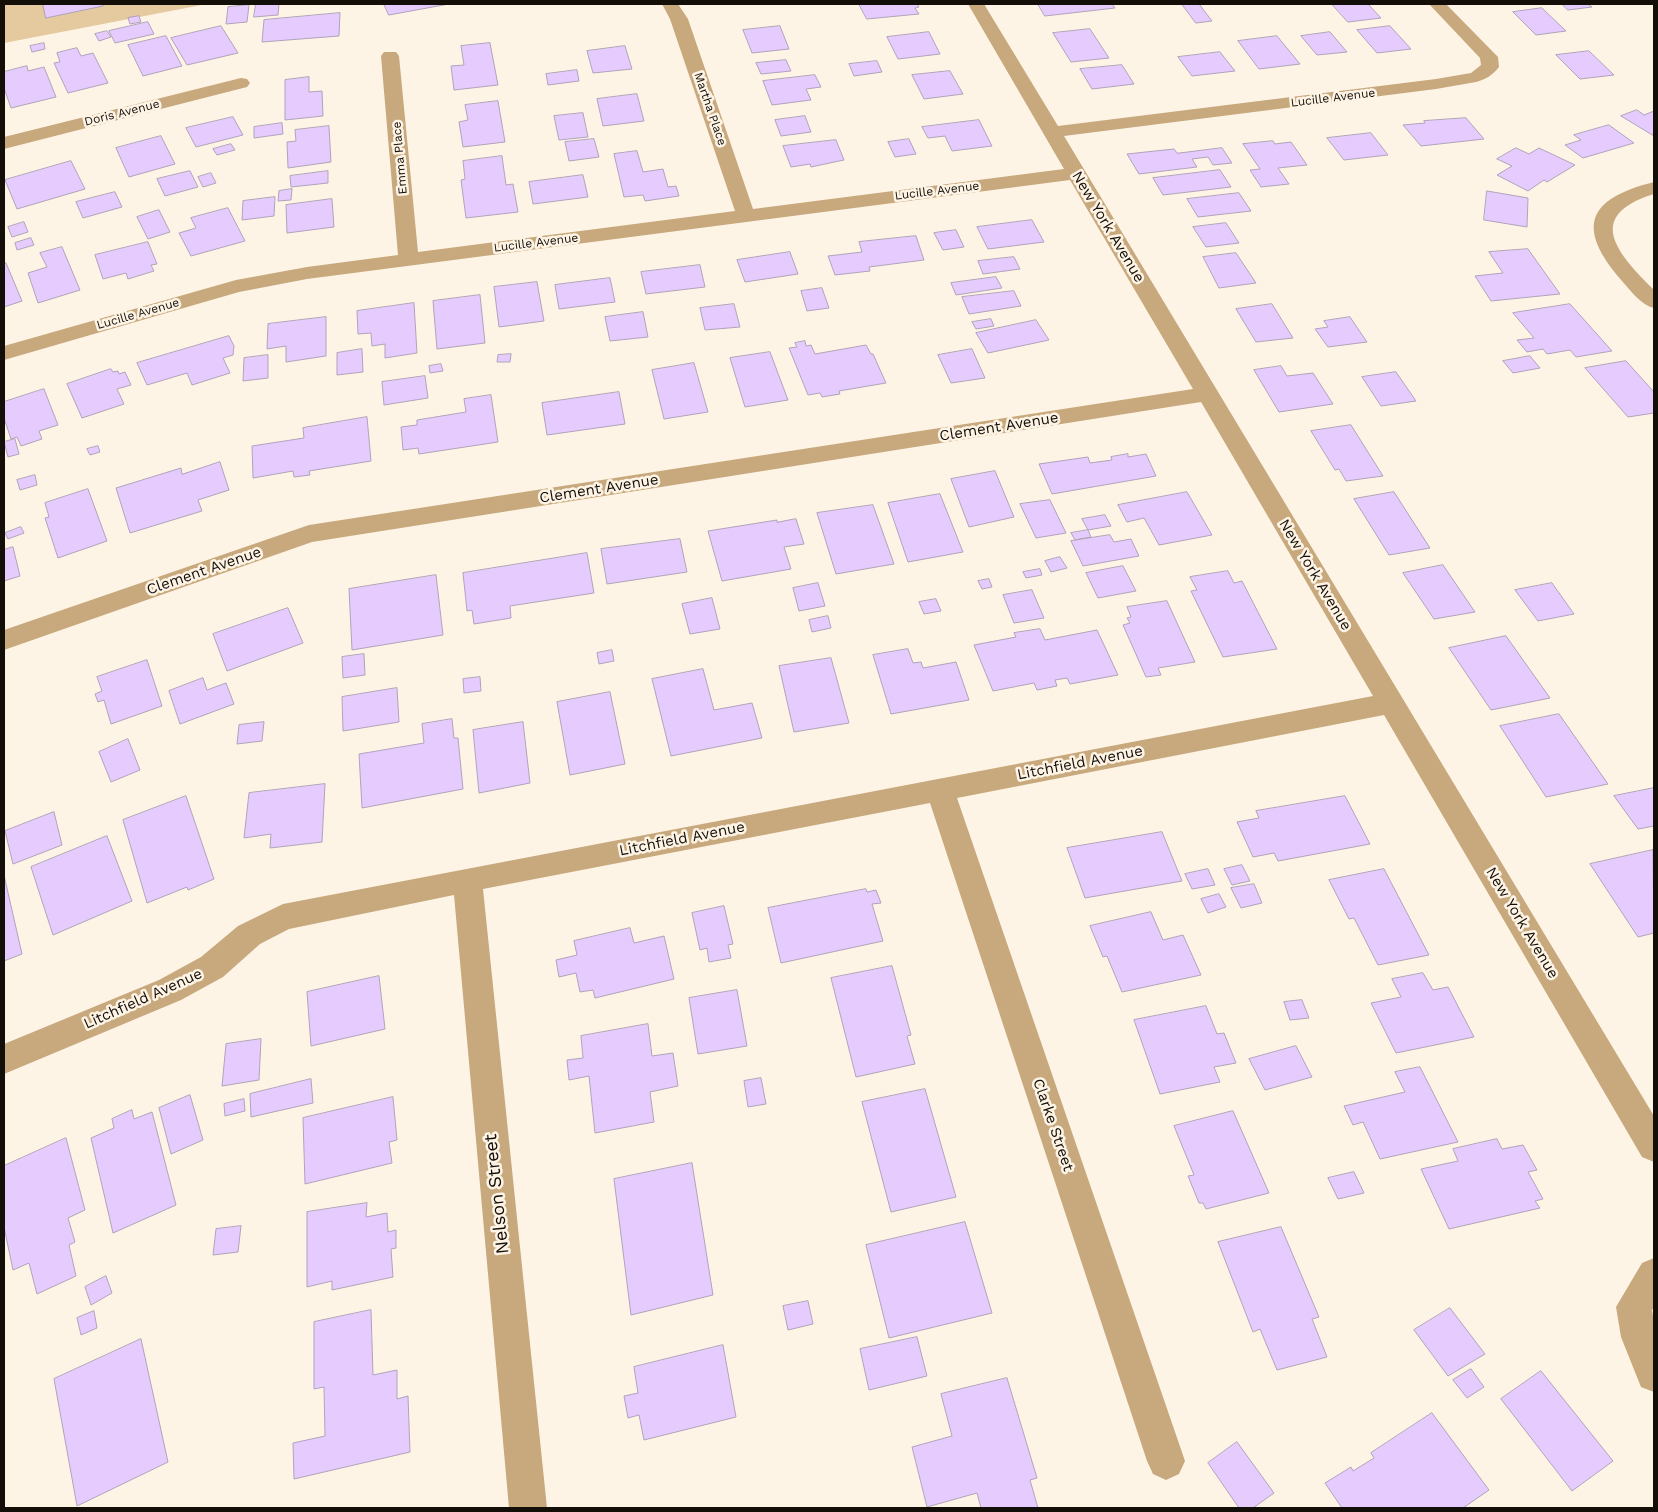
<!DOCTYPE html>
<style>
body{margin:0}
#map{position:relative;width:1658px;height:1512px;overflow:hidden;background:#fef4e6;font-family:"Work Sans",sans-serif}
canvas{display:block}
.frame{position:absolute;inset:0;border:5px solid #130e07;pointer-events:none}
</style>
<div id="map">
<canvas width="1658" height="1512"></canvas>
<div class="frame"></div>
</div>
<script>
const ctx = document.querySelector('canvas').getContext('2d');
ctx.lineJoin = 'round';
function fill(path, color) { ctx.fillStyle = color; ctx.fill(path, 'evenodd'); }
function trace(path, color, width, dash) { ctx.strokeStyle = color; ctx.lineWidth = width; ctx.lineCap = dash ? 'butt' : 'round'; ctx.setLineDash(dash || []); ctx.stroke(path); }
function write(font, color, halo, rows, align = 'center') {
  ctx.font = font + ' "Work Sans",sans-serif'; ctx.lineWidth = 5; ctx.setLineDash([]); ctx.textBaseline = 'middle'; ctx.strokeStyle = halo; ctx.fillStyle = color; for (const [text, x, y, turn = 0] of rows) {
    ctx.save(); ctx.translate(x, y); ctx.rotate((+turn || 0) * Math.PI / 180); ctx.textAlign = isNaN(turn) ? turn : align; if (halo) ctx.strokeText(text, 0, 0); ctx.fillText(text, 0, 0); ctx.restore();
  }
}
fill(new Path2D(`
 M4,4H207L4,43Z`), '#e5c99f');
const building = new Path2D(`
 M43,4H103V6L46,18Z
 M256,4H279L278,15L254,17Z
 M384,4H449L389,15Z
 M859,4H917L919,7L915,8L919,14L867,19Z
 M1038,4H1112L1115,8L1045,16Z
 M1182,4H1199L1212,21L1196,23Z
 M1332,4H1368L1381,18L1348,22Z
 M1562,4H1588L1592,7L1568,10Z
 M249,5L247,22L226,24L228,7Z
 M1542,8L1566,31L1536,35L1513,12Z
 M340,13L339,36L262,42L264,20Z
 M139,16L141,22L130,24L128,18Z
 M148,22L154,34L115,43L109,31Z
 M221,26L238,53L187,65L171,38Z
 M780,26L789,49L752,53L743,30Z
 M1390,26L1411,49L1377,53L1357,30Z
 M1090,29L1109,58L1071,62L1053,33Z
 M107,31L111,37L99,41L95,34Z
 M929,32L940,54L898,59L887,37Z
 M1330,32L1347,52L1317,55L1301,36Z
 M166,36L182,66L143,76L128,45Z
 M1277,36L1300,64L1259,69L1238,41Z
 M44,43L45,49L32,52L30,46Z
 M490,43L498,85L454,90L451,66L464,65L461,46Z
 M625,46L632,69L593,73L587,51Z
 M77,48L81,56L93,53L108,83L68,93L54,63L60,62L57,53Z
 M1589,51L1614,75L1580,79L1556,55Z
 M1220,52L1235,71L1192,76L1178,57Z
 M786,60L791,71L761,74L756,63Z
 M877,61L882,72L854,76L849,64Z
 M1122,65L1134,84L1092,89L1080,69Z
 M27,66L28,71L44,67L56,97L11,108L4,88V72Z
 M577,70L579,81L548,85L546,74Z
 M950,71L963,94L924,99L912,75Z
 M815,75L821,87L806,89L811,100L772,105L763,81Z
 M309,77V92L322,91L323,116L285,120V80Z
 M637,94L644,121L603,126L597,99Z
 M498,101L505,142L463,147L459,122L468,120L465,105Z
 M1637,110L1644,115L1654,111V136L1621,116Z
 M583,113L588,137L559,140L554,116Z
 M805,116L811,132L781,136L775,120Z
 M233,117L243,135L196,147L186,128Z
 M1466,118L1484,139L1421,146L1403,125L1425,123L1424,121Z
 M979,120L992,146L952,151L945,136L928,138L922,127Z
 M282,123L283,134L254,138V127Z
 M1609,125L1634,143L1583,158L1565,145L1581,140L1574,135Z
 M329,126L331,162L288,168L287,142L296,141L295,130Z
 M1371,133L1388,155L1344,160L1327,138Z
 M161,136L175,164L129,177L116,148Z
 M594,139L599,157L569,161L565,142Z
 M909,139L916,154L895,157L888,142Z
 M836,140L844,160L811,167L810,164L791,167L783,146Z
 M1273,141L1275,144L1291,142L1307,165L1278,168L1289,184L1261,187L1250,170L1260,169L1243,144Z
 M231,144L235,150L217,155L213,149Z
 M1222,148L1232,163L1213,165L1208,157L1192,159L1197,167L1139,174L1127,154L1174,149L1177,153Z
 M1516,148L1529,154L1539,148L1575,165L1547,182L1544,180L1528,191L1497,175L1512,166L1497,159Z
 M637,151L643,172L663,169L668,187L676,186L679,196L645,201L643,195L624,197L614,154Z
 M502,156L506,185L513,184L518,212L466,218L461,180L465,179L463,161Z
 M71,161L85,189L17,209L5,180Z
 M1220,170L1231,187L1163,195L1153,178Z
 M190,171L198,187L165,196L157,179Z
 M328,171V183L291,187L290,176Z
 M211,173L216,183L203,187L198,177Z
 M583,175L588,197L533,204L529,182Z
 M292,189L291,200L278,201L279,191Z
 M1487,191L1528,198L1527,227L1484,220Z
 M115,192L122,207L83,218L76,202Z
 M1239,193L1251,211L1198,217L1187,199Z
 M275,197L274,216L242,220L243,201Z
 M332,199L334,227L287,233L286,205Z
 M228,208L245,241L191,256L179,233L196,228L191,218Z
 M159,210L170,232L148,239L137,217Z
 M1032,220L1044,242L988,249L977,227Z
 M24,222L28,232L12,237L8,227Z
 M1226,223L1239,243L1206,247L1193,227Z
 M956,230L964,247L943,250L934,233Z
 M916,236L924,260L869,267L870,271L835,275L828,256L862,252L859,242Z
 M31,238L34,245L17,250L15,243Z
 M148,242L157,264L151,265L154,271L128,279L126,273L103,279L95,255Z
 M62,247L80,290L38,303L28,273L47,267L40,253Z
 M1528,249L1560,294L1491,301L1475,276L1503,273L1489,252Z
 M790,252L798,274L745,282L737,260Z
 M1236,253L1256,283L1219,288L1203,257Z
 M1014,257L1020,269L983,274L978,261Z
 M6,263L22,301L4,307V264Z
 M700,265L705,287L646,294L641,272Z
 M996,277L1002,288L956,295L951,283Z
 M610,278L615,302L559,309L555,285Z
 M537,282L544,321L499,327L494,287Z
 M822,288L829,308L807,311L801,291Z
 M1014,291L1021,306L969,314L962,297Z
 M480,295L485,343L437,349L433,301Z
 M414,303L417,353L385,358V344L372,346L371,333L358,334L357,311Z
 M734,304L740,327L705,330L700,308Z
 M1272,304L1293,338L1256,342L1236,309Z
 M1570,304L1612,351L1576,357L1570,350L1547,354L1543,349L1527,352L1517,340L1534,338L1513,313Z
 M643,312L648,337L610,341L605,317Z
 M326,317V356L286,362V346L267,349L268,324Z
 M1350,317L1367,342L1328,347L1315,329L1328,327L1324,321Z
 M991,319L994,326L976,329L972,322Z
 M1036,320L1049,340L988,353L976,333Z
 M229,336L234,346L233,355L223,358L230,373L192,385L187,373L147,385L137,363Z
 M805,341L806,346L811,345L815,354L866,345L871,354H873L886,383L839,391L840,394L822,397L820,393L808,395L789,348L797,347L795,343Z
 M362,349L363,372L337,375V353Z
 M972,349L985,378L951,383L938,355Z
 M770,352L788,400L745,407L730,358Z
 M511,354L510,362H497L498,355Z
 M268,355V378L243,381L244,358Z
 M1530,356L1540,368L1513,373L1503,361Z
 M1626,361L1654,392V413L1628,417L1585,368Z
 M694,363L708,412L664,419L652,370Z
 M441,364L443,371L430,373L429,366Z
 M1281,366L1287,376L1313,373L1333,404L1279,412L1254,370Z
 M111,369L113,372L118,371L119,374L125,372L131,385L117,389L124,404L82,418L67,384Z
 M1396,372L1416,401L1381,406L1362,377Z
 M425,376L428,398L384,405L382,382Z
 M44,389L58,425L39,431L42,439L21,446L17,437L11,439L4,418V402Z
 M619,392L625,424L547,435L542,403Z
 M491,395L498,442L419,454L418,448L403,450L401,427L417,425V420L466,412L464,399Z
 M367,417L371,461L309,471L310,475L294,477L293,471L253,478L252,446L304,438L303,428Z
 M1351,425L1383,476L1346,481L1339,469L1335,470L1311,431Z
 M15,439L19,454L8,457L4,442Z
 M98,446L100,452L90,455L87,449Z
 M1128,454V457L1146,454L1156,476L1052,494L1039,464L1088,457L1090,463L1112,460L1111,457Z
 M220,462L229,490L198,500L202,511L130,533L116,488L181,468L182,474Z
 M995,471L1014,517L969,527L951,479Z
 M35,475L37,485L20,490L17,480Z
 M88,489L107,541L58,558L45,518L49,517L45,503Z
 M1187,492L1212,535L1159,545L1144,518L1127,522L1118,505Z
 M1394,492L1430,548L1389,555L1354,499Z
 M940,494L963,552L908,562L888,503Z
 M1050,500L1066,533L1036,538L1020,504Z
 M873,505L894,564L836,574L817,513Z
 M1105,515L1111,526L1088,530L1082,519Z
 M796,519L804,544L784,547L791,569L722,581L708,531L777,520V522Z
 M21,527L24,533L8,539L5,533Z
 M1088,530L1091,537L1075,540L1071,533Z
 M1110,535L1114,542L1131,539L1139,556L1083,566L1071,541Z
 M680,539L687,572L607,584L601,549Z
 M13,547L20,576L4,581V550Z
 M587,553L594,593L510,606L511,618L474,624L472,610L467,611L463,573Z
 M1060,557L1067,568L1051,572L1045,561Z
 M1443,565L1475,612L1434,619L1403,573Z
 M1123,566L1136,591L1098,598L1086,573Z
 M1040,569L1042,575L1026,578L1023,572Z
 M1228,571L1234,583L1242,581L1277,649L1223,657L1191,591L1197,590L1190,577Z
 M436,575L443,635L352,650L349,589Z
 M989,579L992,587L982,589L978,581Z
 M818,583L825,606L799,611L793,588Z
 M1552,583L1574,614L1538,621L1515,590Z
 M1032,590L1044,618L1014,623L1003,595Z
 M712,598L720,629L690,634L682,604Z
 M936,599L941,611L924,614L919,602Z
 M1167,601L1195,662L1158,668L1161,675L1146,677L1123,625L1130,623L1127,618L1131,617L1127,607Z
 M288,608L303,643L227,671L213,634Z
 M828,616L831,628L812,632L809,620Z
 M1040,629L1045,640L1097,630L1118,675L1070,684L1067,678L1055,680L1057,686L1037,690L1034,683L993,691L974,645L1016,637L1014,633Z
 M1506,636L1550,698L1491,710L1449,648Z
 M908,649L913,663L921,662L923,668L956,662L969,700L891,714L873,655Z
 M612,650L614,661L599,664L597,653Z
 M364,654L365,675L343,678L342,657Z
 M831,658L849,723L794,732L779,666Z
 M147,660L162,706L111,724L104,700L98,702L95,694L102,691L97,677Z
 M703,669L714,710L752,703L762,738L671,756L652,679Z
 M480,677L481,691L464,693L463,679Z
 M203,678L207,690L226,683L234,704L180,724L169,691Z
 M397,688L399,722L343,731L342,697Z
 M610,692L625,764L570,775L557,702Z
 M1559,714L1608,784L1546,797L1500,726Z
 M452,719L454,738H458L463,789L362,808L359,754L424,743L422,724Z
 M264,722L262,741L237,744L239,725Z
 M523,722L530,783L479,793L473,730Z
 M128,739L140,770L111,782L99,752Z
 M325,784L322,842L270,848L271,834L244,838L249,793Z
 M1654,788V826L1638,829L1614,796Z
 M186,796L214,879L188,890L187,887L147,903L123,820Z
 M1345,796L1370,844L1278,861L1274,853L1253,857L1237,822L1259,818L1256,811Z
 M54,812L62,845L13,864L5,831Z
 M1162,832L1182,881L1085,898L1067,848Z
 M107,836L132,901L53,935L31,867Z
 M1653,850L1654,933L1638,937L1590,864Z
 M1242,865L1250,881L1232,885L1224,869Z
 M1208,869L1215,885L1192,889L1185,874Z
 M1384,869L1429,955L1378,965L1354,918L1349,919L1329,880Z
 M4,875L22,954L4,961Z
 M1254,884L1262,903L1241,908L1231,888Z
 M866,889L867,892L876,890L881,903L872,904L883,941L781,963L768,908Z
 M1219,894L1226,907L1208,913L1201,899Z
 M724,906L733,944L728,945L731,958L709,962L707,948L700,950L692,913Z
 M1151,912L1163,940L1183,935L1201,975L1122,992L1107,956L1103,957L1090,926Z
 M630,928L634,943L664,936L674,979L595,998L593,990L580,992L576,973L559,977L556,960L577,955L574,941Z
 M892,966L911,1035L907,1036L915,1064L856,1077L831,978Z
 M1423,973L1433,990L1448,987L1474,1037L1396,1053L1371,1003L1401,997L1392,979Z
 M379,976L385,1029L311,1046L307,992Z
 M737,990L747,1046L698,1054L689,998Z
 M1302,1000L1309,1018L1290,1020L1284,1002Z
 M1206,1006L1217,1034L1224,1033L1236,1063L1214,1067L1220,1082L1160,1094L1134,1020Z
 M648,1024L652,1056L673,1053L678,1086L650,1092L654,1122L595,1133L589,1076L569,1080L567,1060L583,1058L581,1036Z
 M261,1039L259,1080L222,1086L226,1044Z
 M1296,1046L1312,1077L1265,1090L1249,1059Z
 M1420,1067L1458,1142L1380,1159L1363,1122L1353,1125L1344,1106L1405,1092L1395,1072Z
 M761,1078L766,1104L748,1107L744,1081Z
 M311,1079L313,1103L251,1117L250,1094Z
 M925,1089L956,1197L891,1212L862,1102Z
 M190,1095L203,1140L171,1154L159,1108Z
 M393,1097L397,1140L389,1142L392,1163L305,1184L303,1118Z
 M244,1099L245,1111L225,1116L224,1104Z
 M132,1110L134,1119L152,1112L176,1205L113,1233L91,1138L114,1128L112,1119Z
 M1233,1111L1269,1193L1206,1209L1203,1203H1199L1188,1176L1194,1175L1174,1126Z
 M66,1138L85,1210L68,1218L75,1242L69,1245L76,1276L37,1294L29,1263L13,1270L4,1227V1166Z
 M1497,1139L1502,1149L1523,1145L1537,1170L1528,1172L1543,1199L1535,1201L1540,1208L1449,1229L1421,1169L1458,1161L1453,1149Z
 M692,1163L713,1295L631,1315L614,1179Z
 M1354,1172L1364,1193L1338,1199L1328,1178Z
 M367,1203L366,1217L387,1213L388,1232L396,1230V1248L391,1249L393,1277L332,1290V1281L307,1287V1212Z
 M965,1222L992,1313L889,1338L866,1245Z
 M241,1226L238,1252L213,1255L216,1229Z
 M1281,1227L1319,1317L1312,1319L1327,1357L1277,1370L1260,1329L1253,1332L1218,1242Z
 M106,1276L112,1293L91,1305L85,1287Z
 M808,1301L813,1324L788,1330L783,1306Z
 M1450,1308L1485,1354L1448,1376L1414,1330Z
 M371,1310L373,1375L397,1370V1399L408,1396L410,1452L294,1479L293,1443L325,1436L324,1387L314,1389V1322Z
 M94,1311L97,1328L81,1335L77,1318Z
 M917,1337L927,1376L869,1390L860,1349Z
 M141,1339L168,1462L77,1506L54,1379Z
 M723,1345L736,1417L644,1440L639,1415L628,1418L624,1396L638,1393L634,1367Z
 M1471,1369L1484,1387L1467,1398L1453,1380Z
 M1541,1371L1613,1461L1572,1491L1501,1399Z
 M1007,1378L1037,1478L1030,1480L1038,1508H981L977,1493L927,1507L912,1447L952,1436L941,1394Z
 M1432,1413L1489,1490L1463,1508H1342L1325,1483L1351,1467L1353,1471L1374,1458L1371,1453Z
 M1237,1442L1274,1493L1253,1508H1239L1208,1463Z`);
fill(building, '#e6cbfe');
trace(building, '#afa3ba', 1);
fill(new Path2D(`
 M662,4H678L688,19L753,209L1064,169L968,4H984L1058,126L1436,79L1471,73L1481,65L1480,58L1429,4H1446L1498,57L1499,67C1494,74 1485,80 1476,82L1436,89L1064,136L1654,1116V1162L1642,1157L1384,715L957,798L1185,1461L1179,1474L1166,1480L1153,1474L1147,1461L930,803L483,889L547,1508H509L454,895L289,929L260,944L223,977L181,1000L4,1074V1044L159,980L201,957L238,926L283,904L1373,696L1201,402L312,542L4,650V630L309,525L1193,389L1070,180L307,279L239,292L4,360V346L236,280L307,267L398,255L381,56L384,52H396L399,56L418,252L735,211L670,19Z
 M241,78L247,79L250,83L247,87L4,149V137Z
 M1654,182V194C1583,216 1618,254 1654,290V308C1641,305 1631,291 1622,281C1576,228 1586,199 1654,182Z
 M1654,1258V1307L1652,1310L1654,1322V1392L1641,1387L1621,1337L1616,1307L1642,1263Z`), '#c7a97d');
write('12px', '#130e07', '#fef4e6', [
 ["Lucille Avenue",1333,98,-7],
 ["Martha Place",710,109,71],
 ["Doris Avenue",122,113,-14],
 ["Emma Place",400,158,-95],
 ["Lucille Avenue",937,191,-7],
 ["Lucille Avenue",536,243,-7],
 ["Lucille Avenue",138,314,-16]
]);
write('15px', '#130e07', '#fef4e6', [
 ["New York Avenue",1108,227,59],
 ["Clement Avenue",999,427,-9],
 ["Clement Avenue",599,489,-9],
 ["Clement Avenue",204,571,-19],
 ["New York Avenue",1315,575,59],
 ["Litchfield Avenue",1080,763,-11],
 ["Litchfield Avenue",682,839,-11],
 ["New York Avenue",1522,923,59],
 ["Litchfield Avenue",143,999,-24],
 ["Clarke Street",1053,1125,71]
]);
write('18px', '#130e07', '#fef4e6', [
 ["Nelson Street",497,1194,-96]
]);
</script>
